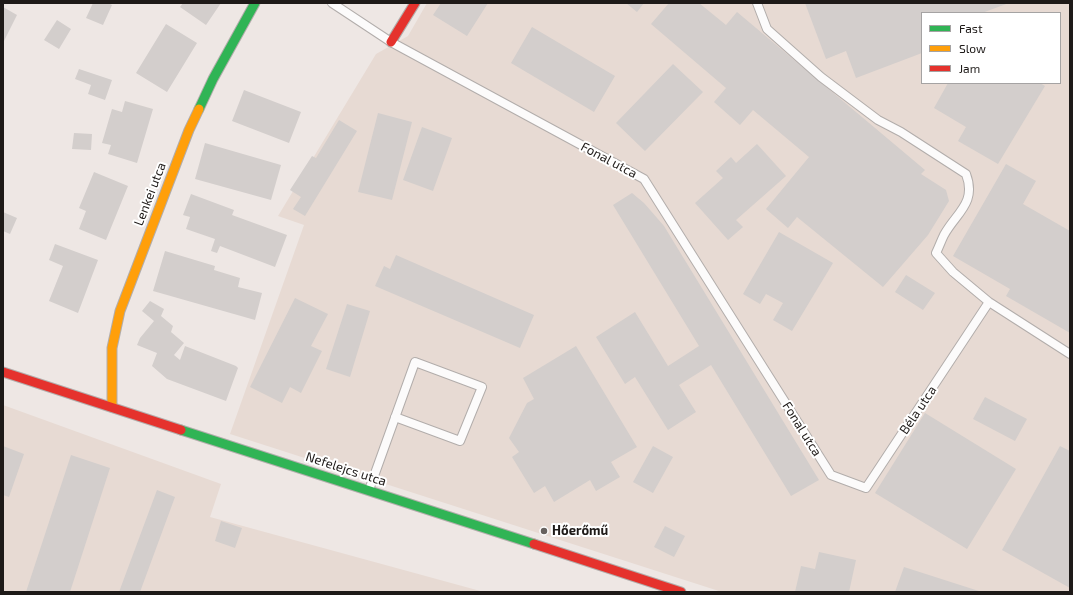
<!DOCTYPE html>
<meta charset="utf-8">
<style>
body{margin:0}
#map{position:relative;width:1073px;height:595px;overflow:hidden;background:#eee7e4;font-family:"Exo 2",sans-serif}
canvas{display:block}
.frame{position:absolute;inset:0;border:4px solid #1e1a18;pointer-events:none}
.legend{position:absolute;left:921px;top:12px;width:140px;height:72px;box-sizing:border-box;background:#fff;border:1px solid #a5a3a3;margin:0;padding:5px 7px;list-style:none;font-size:12px;color:#1e1a18}
.legend li{display:flex;align-items:center;gap:8px;height:20px}
.legend b{width:20px;border:1px solid #a5a3a3}
</style>
<div id="map">
<canvas width="1073" height="595"></canvas>
<div class="frame"></div>
<ul class="legend">
<li><b style="height:5px;background:#30b455"></b>Fast</li>
<li><b style="height:5px;background:#ff9f0a"></b>Slow</li>
<li><b style="height:5px;background:#e5322d"></b>Jam</li>
</ul>
</div>
<script>
const ctx = document.querySelector('canvas').getContext('2d');
ctx.lineJoin = 'round';
function fill(path, color) { ctx.fillStyle = color; ctx.fill(path, 'evenodd'); }
function trace(path, color, width, dash) { ctx.strokeStyle = color; ctx.lineWidth = width; ctx.lineCap = dash ? 'butt' : 'round'; ctx.setLineDash(dash || []); ctx.stroke(path); }
function write(font, color, halo, rows, align = 'center') {
  ctx.font = font + ' "Exo 2",sans-serif'; ctx.lineWidth = 4; ctx.setLineDash([]); ctx.textBaseline = 'middle'; ctx.strokeStyle = halo; ctx.fillStyle = color; for (const [text, x, y, turn = 0] of rows) {
    ctx.save(); ctx.translate(x, y); ctx.rotate((+turn || 0) * Math.PI / 180); ctx.textAlign = isNaN(turn) ? turn : align; if (halo) ctx.strokeText(text, 0, 0); ctx.fillText(text, 0, 0); ctx.restore();
  }
}
fill(new Path2D(`
 M427,3H1070V592H722L230,434L304,225L278,216L376,54L408,36ZM922,13H1060V83H922Z
 M3,405L221,484L210,517L484,592H3Z`), '#e7dad3');
fill(new Path2D(`
 M93,3H108L112,5L103,25L86,18Z
 M183,3H221L206,25L180,7Z
 M441,3H488L467,36L433,15Z
 M626,3H644L637,12Z
 M669,3H699L726,25L737,12L925,170L921,174L946,190L949,201L928,235L883,287L797,217L788,228L766,209L809,157L753,110L740,125L714,102L726,88L651,24Z
 M805,3H1009L982,13H922V53L856,78L846,51L826,59Z
 M3,7L17,15L3,43Z
 M57,20L71,29L59,49L44,40Z
 M166,24L197,43L167,92L136,73Z
 M532,27L615,76L594,112L511,63Z
 M673,64L703,92L645,151L616,123Z
 M79,69L112,80L105,100L88,94L91,85L75,79Z
 M948,83H1040L1045,86L998,164L958,141L966,127L934,108Z
 M244,90L301,112L289,143L232,121Z
 M125,101L153,109L137,163L108,154L111,145L102,143L112,109L122,112Z
 M378,113L412,122L392,200L358,192Z
 M339,120L357,131L305,216L293,209L301,197L290,190L312,156L316,158Z
 M422,127L452,138L433,191L403,180Z
 M74,133L92,134L91,150L72,149Z
 M205,143L281,165L271,200L195,179Z
 M757,144L786,176L736,220L743,227L728,240L695,203L723,178L716,171L731,157L736,163Z
 M1006,164L1036,181L1023,204L1070,231V333L1006,296L1010,289L953,256Z
 M94,172L128,186L106,240L79,229L86,211L79,208Z
 M632,193L644,203L664,226L819,480L791,496L711,365L679,385L696,412L668,430L635,377L625,384L596,337L635,312L668,366L699,346L613,205Z
 M191,194L234,210L232,215L287,235L275,267L220,246L217,253L211,251L215,239L186,229L190,217L183,215Z
 M3,212L17,218L10,234L3,231Z
 M779,232L833,263L792,331L773,320L783,303L766,294L760,304L743,294Z
 M55,244L98,260L78,313L49,301L63,266L49,260Z
 M165,251L215,266L214,270L240,278L238,287L262,293L255,320L153,291Z
 M396,255L534,315L520,348L375,286L384,266L390,269Z
 M906,275L935,293L923,310L895,292Z
 M295,298L328,314L311,346L322,351L301,393L290,387L282,403L250,387Z
 M150,301L164,309L161,316L173,326L171,332L184,343L174,355L180,360L185,346L236,366L238,368L226,401L167,379L152,366L157,353L137,345L140,338L154,321L142,311Z
 M347,304L370,311L350,377L326,369Z
 M576,346L637,447L611,462L620,477L596,491L590,480L554,502L545,486L534,493L512,457L519,452L509,438L527,403L534,399L523,378Z
 M985,397L1027,419L1015,441L973,419Z
 M925,413L1016,469L967,549L875,493Z
 M3,446L24,454L9,497L3,495Z
 M653,446L673,457L653,493L633,482Z
 M1060,446L1070,451V588L1002,550Z
 M71,455L110,468L70,592H26Z
 M157,490L175,497L140,592H119Z
 M221,521L242,528L235,548L215,541Z
 M665,526L685,536L674,557L654,547Z
 M819,552L856,560L849,592H795L801,566L815,569Z
 M904,567L982,592H895Z`), '#d3cecc');
const lane = new Path2D(`
 M332,3L391,42L644,179L831,475L866,488L989,302
 M757,3L767,29L821,77L878,120L901,132L966,174C977,203 956,213 944,235C941,241 939,247 936,253L953,272L989,302L1070,354
 M369,490L415,362L482,387L460,441L395,417`);
const fast = new Path2D(`
 M199,109L213,79L255,3
 M181,430L534,544`);
const slow = new Path2D(`
 M112,407V348L120,311L189,130L199,109`);
const jam = new Path2D(`
 M391,42L415,3
 M3,372L181,430
 M534,544L681,592`);
trace(lane, '#b2adab', 10);
trace(fast, '#b2adab', 11);
trace(slow, '#b2adab', 11);
trace(jam, '#b2adab', 11);
trace(lane, '#fcfbfb', 8);
trace(fast, '#30b455', 9);
trace(slow, '#ff9f0a', 9);
trace(jam, '#e5322d', 9);
for (const [x, y, r, color] of [
 [544,531,4,"#67625f"]
]) { const dot = new Path2D(); dot.arc(x, y, r, 0, 2 * Math.PI); ctx.fillStyle = color; ctx.fill(dot); trace(dot, '#fff', 1.5); }
write('13px', '#1e1a18', '#fff', [
 ["Fonal utca",609,160,28],
 ["Lenkei utca",150,194,-69],
 ["Béla utca",918,410,-56],
 ["Fonal utca",802,429,58],
 ["Nefelejcs utca",346,469,18]
]);
write('bold 13px', '#1e1a18', '#fff', [
 ["Hőerőmű",552,531]
], 'left');
</script>
